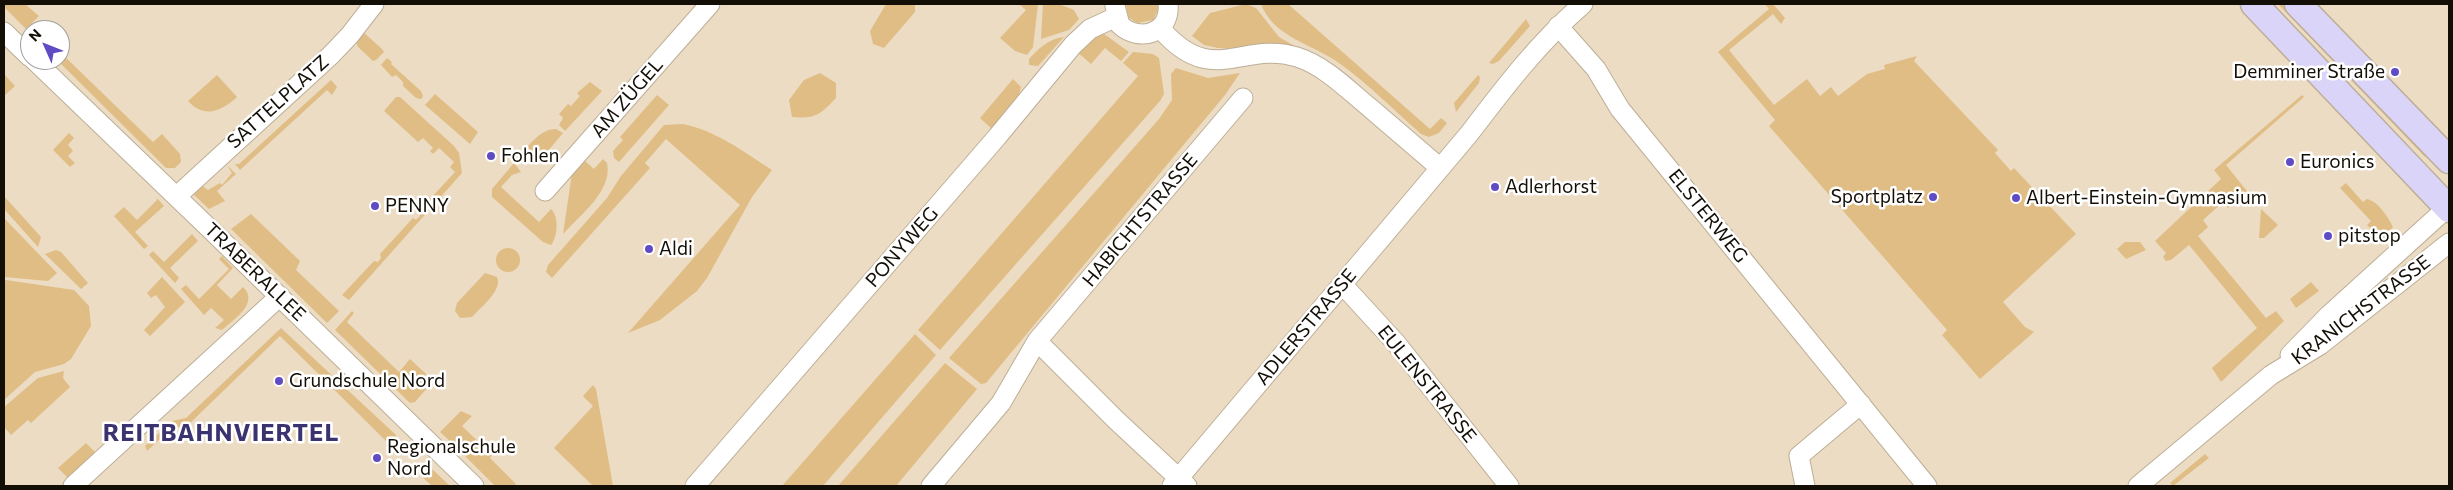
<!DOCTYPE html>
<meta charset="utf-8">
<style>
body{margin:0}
#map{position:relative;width:2453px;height:490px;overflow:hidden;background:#ecdcc4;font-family:Commissioner,sans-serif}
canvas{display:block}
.frame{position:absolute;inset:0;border:5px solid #130e06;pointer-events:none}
.north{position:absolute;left:20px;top:20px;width:50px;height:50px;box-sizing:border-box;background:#fff;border:1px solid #a19f9b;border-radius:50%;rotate:314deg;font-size:14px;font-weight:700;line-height:20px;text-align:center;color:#130e06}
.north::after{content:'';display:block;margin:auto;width:18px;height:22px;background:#5f4bc3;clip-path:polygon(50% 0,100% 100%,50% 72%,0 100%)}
</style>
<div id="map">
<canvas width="2453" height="490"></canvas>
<div class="frame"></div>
<div class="north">N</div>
</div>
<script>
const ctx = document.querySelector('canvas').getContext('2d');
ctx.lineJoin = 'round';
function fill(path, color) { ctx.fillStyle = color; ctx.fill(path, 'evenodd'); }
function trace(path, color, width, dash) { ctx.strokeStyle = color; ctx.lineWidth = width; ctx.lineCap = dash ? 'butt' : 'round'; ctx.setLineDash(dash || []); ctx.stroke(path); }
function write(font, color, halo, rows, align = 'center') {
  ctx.font = font + ' Commissioner,sans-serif'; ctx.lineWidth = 5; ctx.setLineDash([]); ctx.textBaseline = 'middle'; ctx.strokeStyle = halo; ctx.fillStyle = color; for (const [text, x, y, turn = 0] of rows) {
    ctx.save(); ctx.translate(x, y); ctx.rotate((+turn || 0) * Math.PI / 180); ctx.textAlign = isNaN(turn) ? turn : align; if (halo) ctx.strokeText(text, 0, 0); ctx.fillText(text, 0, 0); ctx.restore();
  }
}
fill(new Path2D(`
 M4,4H25L39,16L31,24L37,30H30V33L4,7Z
 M886,4H915V12L884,48L873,44L870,31Z
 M1019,4H1038L1033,47L1027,55L1015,51L1000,38L1026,10Z
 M1043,4H1059L1074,10L1079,19L1069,30L1041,39Z
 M1126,4H1158V10L1153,20L1137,23L1128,17Z
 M1246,4L1256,8L1279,37L1305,52L1218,48L1204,45L1192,36L1210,13Z
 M1261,4H1288L1430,129L1441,118L1447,123L1439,133L1429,137L1421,134C1394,110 1368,84 1339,63C1313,44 1274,38 1261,4Z
 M1765,4H1773L1785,18L1781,24L1773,14L1729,50L1774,105L1807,79L1820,96L1831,87L1838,96L1867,74L1885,69L1884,65L1917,56L1914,61L1998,150L1995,153L2011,171L2014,168L2076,234L2003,302L2025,327L2034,332L1980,379L1942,335L1947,330L1769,126L1775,120L1718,52L1769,9Z
 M2278,4H2286L2429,153L2425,157Z
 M1526,19L1530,26L1499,61L1493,64L1489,63Z
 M361,30L382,49L384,52L376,60L373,61L358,47L355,39Z
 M1100,31L1129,52L1121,61L1105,48L1091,64L1076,51Z
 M1064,37L1038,66L1029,65V59C1039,48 1048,39 1064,37Z
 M60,52L153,142L162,134L180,154L181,162L175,168H166L57,60H60Z
 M1133,52L1153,54L1159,58L1164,94L1160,101L940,350L918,330L1138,76L1123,63Z
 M387,58L392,62L391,64L421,91L423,96L421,99L416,98L403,86V82L396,75L392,77L381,65Z
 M1176,68L1208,78L1240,73L1225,95L986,383L981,384L949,358L1159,119L1172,100L1171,74Z
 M820,73L836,83V98C820,115 815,119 792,117L789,100L804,80Z
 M4,74L15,86L4,96Z
 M217,75L237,97C222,111 204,119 188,101Z
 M1478,75L1480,77L1479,83L1456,112L1454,103Z
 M1013,79L1021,87L1018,99L992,129L980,118Z
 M331,80L337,87L332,95L327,90L240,170L235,164H239Z
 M590,82L602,91L565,131L559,125L563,118L559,114L568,104L571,106L580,96L577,93Z
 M435,94L478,132L470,144L425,105Z
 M657,95L669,105L619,162L614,158L613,151L623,140L620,137Z
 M2302,95L2304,97L2226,165L2247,191L2228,208L2223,202L2203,220L2208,227L2198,236L2266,318L2276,311L2284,321L2221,382L2212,368L2257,328L2189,245L2171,260L2166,261L2163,257L2166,253L2155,241L2221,179L2214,170Z
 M396,97H400L454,146L459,153L462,173L349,300L342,295L374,261L378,262L381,258L380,254L413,218L416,220L420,216L418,212L455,172L450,167L454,162L439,148L433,154L430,151L433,148L423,138L418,142L384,111Z
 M683,124C717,131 744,152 772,170L752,197L707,278L697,291L660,320L628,333L740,205L666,139L645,163L650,168L552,278L546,272L548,265L607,198L621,176L664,125Z
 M556,129L563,133L543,157L521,163L517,159C527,148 539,129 556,129Z
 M69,133L74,138L68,145L73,151L68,156L75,163L70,167L53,150Z
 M603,159L607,163C613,191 580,215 563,234L572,173L584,160L594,169Z
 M514,163L521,172L512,175L501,187L539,222L551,209C559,216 558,236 551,245L543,242L492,197V189Z
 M227,165L236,174L217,191L225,201L209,209L193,194L200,184L208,190L220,183L222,185L232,173Z
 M2346,183L2363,202L2367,199C2379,202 2388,217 2393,227L2382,242L2367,225L2371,221L2340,188Z
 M4,196L41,237L38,247L4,209Z
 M157,198L164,206L135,232L148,246L144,249L114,216L124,207L137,220L157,200Z
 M2261,209L2278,225L2264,238H2259Z
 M251,214L300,261L296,270L339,311L327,323L231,229Z
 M4,218L57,273L48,281L4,277Z
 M192,234L198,241L170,268L179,278L175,283L149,255L153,251L164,262Z
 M2125,242H2140L2146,250L2126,259L2117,249Z
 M496 260a12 12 0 1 1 24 0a12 12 0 1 1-24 0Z
 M56,250L61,252L88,283L81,289L45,254Z
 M222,256L233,268L217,285L231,299L243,287C260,303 233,320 222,330L215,328L224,320L211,308L204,315L181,289L186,285L199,299L229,269L219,259Z
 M485,273L497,277C503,290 481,307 472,317L460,318L455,311L457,303Z
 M162,277L185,302L150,336L144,330L165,307L156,295L151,298L147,293Z
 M6,280L74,290L89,306L91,326L71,359L64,364L35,372L4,400V281Z
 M2311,282L2319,291L2296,308L2290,299Z
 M352,311L354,313L347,322L399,372L410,359L426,374L429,386L415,402L410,403L335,330Z
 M281,328L396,435V439L390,445L280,336L187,426L171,429L147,451L145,446L172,421L186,418Z
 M915,334L936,355L823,486H782Z
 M945,363L977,389L896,486H838Z
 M64,371L63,378L70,387L31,423L28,420L11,435L4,427V407L38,378Z
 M593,385L596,389L613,486H593L554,448L593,406L583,396Z
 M461,411L472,416L462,426L492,455L490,458L516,484L514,486H495L463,454L466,450L458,442L454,445L440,432Z
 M86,443L97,454L69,479L58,468Z
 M2205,454L2209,458L2173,486L2170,483Z
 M431,468L450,486H432L418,473L422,469Z`), '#e0bd85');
const street = new Path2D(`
 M1115,6L1120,25C1140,43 1171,33 1168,4
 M1558,26L1596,69L1620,109L1927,486
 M1160,28C1212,89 1242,40 1297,57C1325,66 1347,89 1369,107C1392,127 1416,147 1439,167
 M4,32L30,57
 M34,60L210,229L474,486
 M545,191L710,4
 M177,196L331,55L350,35L374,4
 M1342,284L1396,343L1509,486
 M1037,341L1116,420L1187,486
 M2290,355L2329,315L2448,207
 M73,486L280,296
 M695,486L997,137L1073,45L1090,29L1116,17
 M931,486L1001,403L1037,341L1243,98
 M1172,486L1469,134C1504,88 1539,42 1583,4
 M1805,486L1799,456L1861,404
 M2138,486L2271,375L2320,345L2449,243`);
const secondary = new Path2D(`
 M2254,4L2449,209
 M2298,4L2449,160`);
trace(street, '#bdae96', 21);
trace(secondary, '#bdae96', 29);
trace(street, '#fff', 19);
trace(secondary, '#dad5f8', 26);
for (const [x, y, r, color] of [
 [2395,72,5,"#5f4bc3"],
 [491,156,5,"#5f4bc3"],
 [2290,162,5,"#5f4bc3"],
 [1495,187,5,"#5f4bc3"],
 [1933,197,5,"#5f4bc3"],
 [2016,198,5,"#5f4bc3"],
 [375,206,5,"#5f4bc3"],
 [2328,236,5,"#5f4bc3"],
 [649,249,5,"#5f4bc3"],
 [279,381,5,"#5f4bc3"],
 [377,458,5,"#5f4bc3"]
]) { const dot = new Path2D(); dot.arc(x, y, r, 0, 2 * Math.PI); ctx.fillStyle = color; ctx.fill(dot); trace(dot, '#fff', 2); }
write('19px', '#130e06', '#fff', [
 ["Demminer Straße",2385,72,"right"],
 ["Fohlen",501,156],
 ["Euronics",2300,162],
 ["Adlerhorst",1505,187],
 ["Sportplatz",1923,197,"right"],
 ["Albert-Einstein-Gymnasium",2026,198],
 ["PENNY",385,206],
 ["pitstop",2338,236],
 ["Aldi",659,249],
 ["Grundschule Nord",289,381],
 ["Regionalschule",387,447],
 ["Nord",387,469]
], 'left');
write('19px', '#130e06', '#fff', [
 ["AM ZÜGEL",627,98,-49],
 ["SATTELPLATZ",278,102,-42],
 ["ELSTERWEG",1708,216,51],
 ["HABICHTSTRASSE",1140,220,-50],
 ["PONYWEG",902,247,-49],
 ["TRABERALLEE",255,272,44],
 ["KRANICHSTRASSE",2361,310,-37],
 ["ADLERSTRASSE",1306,327,-50],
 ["EULENSTRASSE",1427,384,51]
]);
ctx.letterSpacing = '1px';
write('bold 24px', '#3a336f', '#fff', [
 ["REITBAHNVIERTEL",221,433]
]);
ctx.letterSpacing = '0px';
</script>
